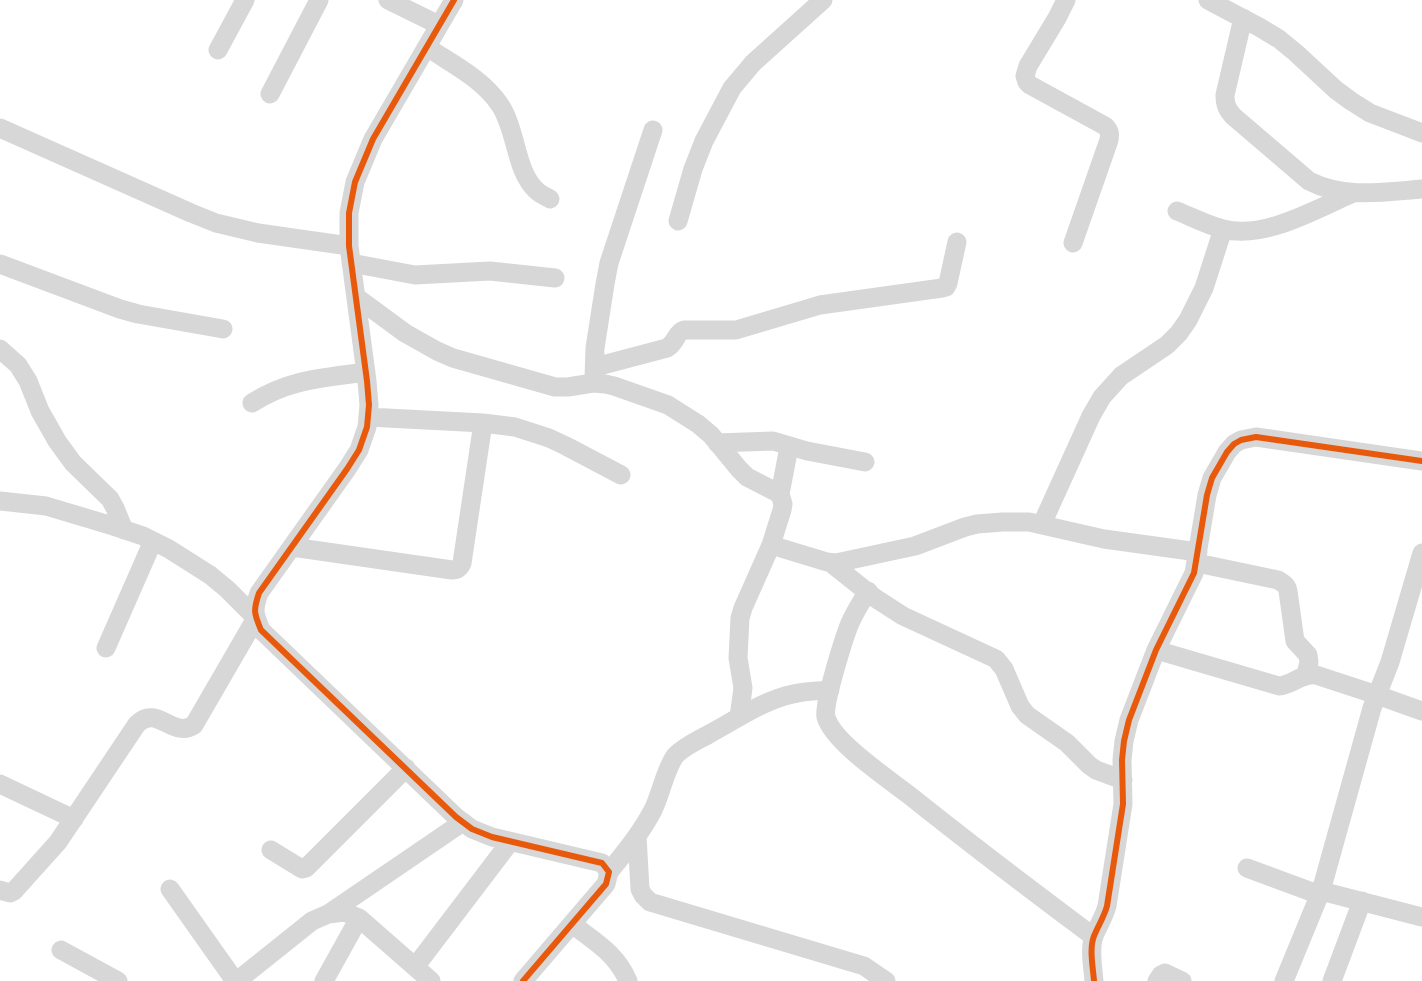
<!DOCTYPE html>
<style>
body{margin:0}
canvas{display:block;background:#fff}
</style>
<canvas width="1422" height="981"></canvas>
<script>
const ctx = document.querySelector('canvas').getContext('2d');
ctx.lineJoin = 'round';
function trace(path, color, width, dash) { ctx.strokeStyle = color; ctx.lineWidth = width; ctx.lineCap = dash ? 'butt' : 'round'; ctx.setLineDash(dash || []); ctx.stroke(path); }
trace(new Path2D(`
 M388,0L439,25
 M454,0L373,139L355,182L349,213V246L367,381L369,405L367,427L359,450L347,469L259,593C253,611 254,613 261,630L456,817L472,829L492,837L602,863L609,872L606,884L523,981
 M1066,0L1057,18L1028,66L1025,76L1027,82L1030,85L1105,126C1110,131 1110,134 1109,140L1073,243
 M1208,0L1259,27L1279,39L1296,53L1336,90L1351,101L1370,113L1422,133
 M1243,18L1225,95C1225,105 1227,109 1233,116L1309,181C1344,199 1384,192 1422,189
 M427,47C452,64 483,79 500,105C517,130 515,172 537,191C541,195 546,196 550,199
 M218,50L245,0
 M270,94L319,0
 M0,128L191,213L216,223L258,233L349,246
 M1177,211C1192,217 1207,225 1223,229C1264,240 1316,209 1353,193
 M678,221L693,169L704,141L732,88L753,63L823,0
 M351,263L415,275L490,271L555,278
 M0,264L120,309L138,314L223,329
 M356,297L405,333L437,351L453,358L555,387H568L593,383L605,384L614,386L668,405L698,424L711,435L739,469L747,477L780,494L783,504L782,510L771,545L743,608L740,618L738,658L743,688L739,717
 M0,349L18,365L28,381L40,411L57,441L73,463L110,499L115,508L124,530
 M595,367L667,348C677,342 675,333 684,330H736L820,305L942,288L946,287L948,283L957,242
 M594,378L595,348L605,284L609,263L653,130
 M252,403C289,379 324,378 366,372
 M368,417L483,423L515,427L549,438L566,446L621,475
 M717,443L773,441L807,451L865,462
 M780,494L789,447
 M0,501L46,506L113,526L143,536L169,549L210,575L227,589L256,618L194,725C173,739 157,704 137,724L58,842L14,891L10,893L0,890
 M1042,524L1091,416L1102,397L1121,376L1167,345L1179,333L1188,320L1204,288L1223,229
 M771,545L827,562L836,563L915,546L965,527L977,524L1003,522H1029L1104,539L1198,552
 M292,547L452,570C457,570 460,568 462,563L483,423
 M831,563L875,598L903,616L996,659L1004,669L1020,706L1027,715L1067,743L1089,765L1096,770L1123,780
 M1197,563L1278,580C1283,583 1287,585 1288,591L1295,641L1308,655L1309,662L1306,675
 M868,591C861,602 855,612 850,623C844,638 823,704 826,717C833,742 887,778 909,795C969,843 1031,890 1094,937
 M106,648L153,541
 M1156,650L1279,686C1292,685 1302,673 1316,675L1377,695L1422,711
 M0,784L74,819
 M637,836L640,889L643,895L650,902L864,966L886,981
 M271,850L302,869L306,868L406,768
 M1247,868L1320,895
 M609,872C625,852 641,833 653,810C661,794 665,770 675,756C684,746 699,740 711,733C737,719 764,700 793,694C805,691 818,691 830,690
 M170,889L235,981
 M1321,891L1422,917
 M328,914L463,822
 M572,924C595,942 616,953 628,981
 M61,950L118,981
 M415,967L510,842
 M237,981L312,921L328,914L344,912L359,918L431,981
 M324,981L359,918
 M1094,981C1093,967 1089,949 1094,936C1098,926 1104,917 1107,906L1123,804L1122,760L1124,741L1129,720L1156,650L1194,573L1207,495L1212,478L1227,452L1234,444L1241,440L1256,437L1422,461
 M1157,981L1161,975L1165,973L1182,981
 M1284,981L1321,891L1372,708L1390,662L1422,553
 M1332,981L1362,901`), '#d7d7d7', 19);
trace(new Path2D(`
 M454,0L373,139L355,182L349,213V246L367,381L369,405L367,427L359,450L347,469L259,593C253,611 254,613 261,630L456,817L472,829L492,837L602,863L609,872L606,884L523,981
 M1094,981C1093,967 1089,949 1094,936C1098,926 1104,917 1107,906L1123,804L1122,760L1124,741L1129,720L1156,650L1194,573L1207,495L1212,478L1227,452L1234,444L1241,440L1256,437L1422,461`), '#e8590c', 6);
</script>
